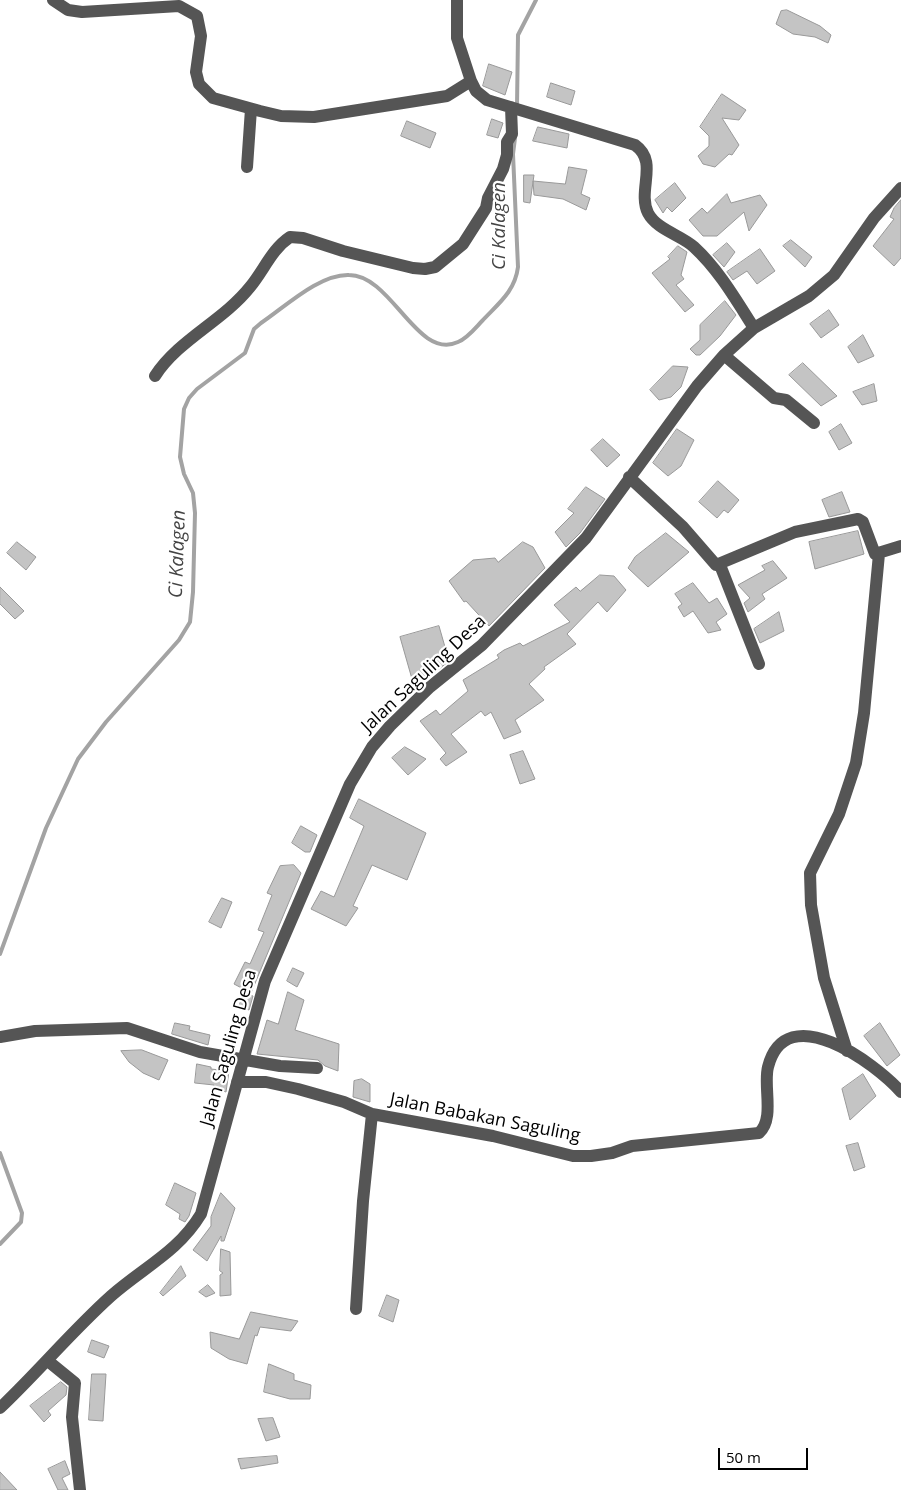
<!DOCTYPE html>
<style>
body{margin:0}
#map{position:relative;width:901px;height:1490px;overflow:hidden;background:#fff;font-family:"Open Sans",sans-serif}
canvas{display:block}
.scale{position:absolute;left:718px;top:1448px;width:90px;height:22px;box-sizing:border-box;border:2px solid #000;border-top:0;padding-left:6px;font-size:15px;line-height:18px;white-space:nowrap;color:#000;-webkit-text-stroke:4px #fff;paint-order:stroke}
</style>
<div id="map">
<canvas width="901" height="1490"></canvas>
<div class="scale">50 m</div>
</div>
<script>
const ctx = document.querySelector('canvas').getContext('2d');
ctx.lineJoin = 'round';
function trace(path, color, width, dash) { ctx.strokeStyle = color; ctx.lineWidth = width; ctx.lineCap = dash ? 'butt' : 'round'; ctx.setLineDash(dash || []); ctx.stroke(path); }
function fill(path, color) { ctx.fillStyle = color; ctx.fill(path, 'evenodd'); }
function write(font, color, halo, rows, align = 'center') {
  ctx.font = font + ' "Open Sans",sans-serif'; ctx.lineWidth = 4.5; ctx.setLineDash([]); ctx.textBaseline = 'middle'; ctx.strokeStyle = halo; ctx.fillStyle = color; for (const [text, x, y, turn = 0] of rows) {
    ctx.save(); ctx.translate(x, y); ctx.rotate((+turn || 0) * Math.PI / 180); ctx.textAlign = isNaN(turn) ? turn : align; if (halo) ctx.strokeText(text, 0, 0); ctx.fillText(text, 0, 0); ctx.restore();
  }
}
trace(new Path2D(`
 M517,106L518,35L536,0
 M0,954L46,828L78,759L106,722L179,640L190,622L193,592L195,513L193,493L184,474L180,457L184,409L189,398L197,389L245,353L254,329L261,323C285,307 319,274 349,275C392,275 417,361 458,342C468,338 476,327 483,320C499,303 515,291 518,267L513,154L515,138
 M0,1153L22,1213L21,1222L0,1244`), '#a3a3a3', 4);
const building = new Path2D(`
 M787,10L820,26L831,35L828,43L815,37L793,34L776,24L781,11Z
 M489,64L512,72L505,95L483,86Z
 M551,83L575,91L571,105L547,97Z
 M722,94L746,110L739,120L722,118L739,145L732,155L729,154L715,167L703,164L698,156L709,146V136L700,127Z
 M492,119L503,123L498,138L487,135Z
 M407,121L436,133L430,148L401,136Z
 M538,127L569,134L567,148L533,141Z
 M569,167L587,170L581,194L590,198L586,210L563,199L534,195L533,181L565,184Z
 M524,175H534L530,203L524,202Z
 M675,183L686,198L672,212L667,207L663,213L655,200Z
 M727,194L731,203L760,195L767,205L749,231L744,212L717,236H703L689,220L702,208L707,213Z
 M901,200V258L894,266L873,246L894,219L890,217L894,208Z
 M791,240L812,257L805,267L783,246Z
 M727,243L735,252L724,267L713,255Z
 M678,246L687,252L681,275L684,279L676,285L694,305L685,312L652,273L670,259L668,257Z
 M760,249L775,271L757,284L747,271L733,280L727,272Z
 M725,301L736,315L720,336L700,355H696L690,349L700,340V325Z
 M829,310L839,325L821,338L810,324Z
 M863,335L874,356L858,363L848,347Z
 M803,363L837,396L821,406L789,375Z
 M673,366L688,367L681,387L671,397L659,400L650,390Z
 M874,384L877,401L862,405L853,392Z
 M841,424L852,443L839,450L829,432Z
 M677,429L694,440L681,466L668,476L653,463Z
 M603,439L620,455L607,467L591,450Z
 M718,481L739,500L728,513L724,510L717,518L699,502Z
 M586,487L605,499L580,533L566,547L555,532L574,513L568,509Z
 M842,492L850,512L829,517L822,500Z
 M858,531L864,554L815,569L809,542Z
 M666,533L689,552L648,587L628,568L635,557Z
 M17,542L36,557L26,570L7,553Z
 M523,542L533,547L545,568L489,626L466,601L464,602L449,581L473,560L495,558L498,562Z
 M773,561L787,578L762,594L765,599L748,612L744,603L750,598L738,585L765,570L762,566Z
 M600,575L614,576L626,590L607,612L598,602L567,634L576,644L544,667L545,669L529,684L544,700L515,720L521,732L504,739L491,712L485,716L481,711L451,734L467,752L446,766L440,759L446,753L420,721L436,710L440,715L468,691L463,680L499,658L497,655L504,650L520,643L523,646L570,622L554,605L576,587L580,591Z
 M693,583L709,603L717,598L727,614L716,622L721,630L708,633L693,611L684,617L678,607L682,604L675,594Z
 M0,587L24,611L15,619L0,604Z
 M779,612L784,631L760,643L754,629Z
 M439,626L449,661L428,678L414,686L400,637Z
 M405,747L426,759L408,775L392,758Z
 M523,751L535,779L520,784L510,755Z
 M359,799L426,833L407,880L372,865L353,906L358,908L346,926L311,909L321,891L334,897L364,826L350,818Z
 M301,826L317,835L310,852H305L292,843Z
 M294,865L301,873L251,993L234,984L245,962L250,964L264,932L258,930L272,895L267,893L280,866Z
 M222,898L232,902L221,928L209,922Z
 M293,968L304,973L297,987L287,981Z
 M288,992L304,1000L295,1030L339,1044L338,1071L325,1066L318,1060L257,1054L267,1020L278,1024Z
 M244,993L253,996L249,1010L239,1007Z
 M175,1023L190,1026L189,1030L210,1035L208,1045L172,1034Z
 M880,1023L900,1055L887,1066L864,1036Z
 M142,1050L168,1060L159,1080L143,1073L129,1062L121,1051Z
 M197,1064L211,1067V1069L229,1071L226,1092L214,1088V1085L195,1083Z
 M863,1074L876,1096L850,1120L842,1089Z
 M362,1079L370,1084V1102L353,1097L354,1081Z
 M858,1143L865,1167L854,1171L846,1146Z
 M175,1183L196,1193L189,1216L185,1222L179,1219L180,1214L166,1205Z
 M221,1193L235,1208L224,1241H221V1236L207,1261L193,1250L211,1226V1217Z
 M221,1249L230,1252L231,1295L220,1296V1275L223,1273L220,1271Z
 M181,1266L186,1276L163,1296L160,1293Z
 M208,1285L215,1293L206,1297L199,1292Z
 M387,1295L399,1300L393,1322L379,1316Z
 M251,1312L298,1321L291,1331L260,1327L257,1336L255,1335L247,1364L229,1359L211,1348L210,1332L239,1339Z
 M92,1340L109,1346L104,1358L88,1352Z
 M269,1364L294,1374V1380L311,1385L310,1399H290L264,1392Z
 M92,1374H106L103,1421L89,1420Z
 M61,1382L67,1387L66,1395L48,1411L51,1415L44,1422L30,1406Z
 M273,1418L280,1437L266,1441L258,1419Z
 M277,1456L278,1463L241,1469L238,1459Z
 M65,1461L70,1474L62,1478L68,1490H58L48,1469Z
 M0,1472L17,1490H0Z`);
fill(building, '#c4c4c4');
trace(building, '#999', 1);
trace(new Path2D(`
 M53,0L68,10L82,12L179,6L197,16L201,36L196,72L199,84L213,98L260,111L281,116L314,117L447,96L471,81L476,91L487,100L635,145C659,162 637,190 648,213C657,230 681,235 694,247C719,270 736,300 754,328
 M457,0V38L471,81
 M247,167L251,109
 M724,355L774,398L786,400L814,423
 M155,376C178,340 223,321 250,287C264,270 272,249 290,237L303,238L343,251L413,268L425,269L435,267L463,244L486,208L488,198L503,169L507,155V142L512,134L511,107
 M629,477L683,527L716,565L795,532L858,519L863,522L875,554L901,546
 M720,565L759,664
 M0,1037L35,1031L127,1028L200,1052L280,1066L317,1068
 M847,1051L824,978L811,905L810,873L839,814L856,763L864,713L879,554
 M237,1082H266L298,1089L344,1102L372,1114L493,1136L573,1156H591L612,1153L632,1146L759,1133C775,1119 763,1086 768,1067C786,997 875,1063 901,1092
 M356,1309L363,1201L372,1114
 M48,1361L75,1383L72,1417L80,1490
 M0,1408C38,1372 72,1331 111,1296C144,1267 178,1252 201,1214L265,981L350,784L372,747L390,726L430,687L482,645L586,538L697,386L724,355L754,328L809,296L834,275L874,218L901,188`), '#555', 12);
write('18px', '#000', '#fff', [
 ["Jalan Saguling Desa",424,674,-43],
 ["Jalan Saguling Desa",229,1048,-74],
 ["Jalan Babakan Saguling",485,1118,11]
]);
write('italic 19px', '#444', '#fff', [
 ["Ci Kalagen",500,226,-90],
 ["Ci Kalagen",178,554,-88]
]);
</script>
